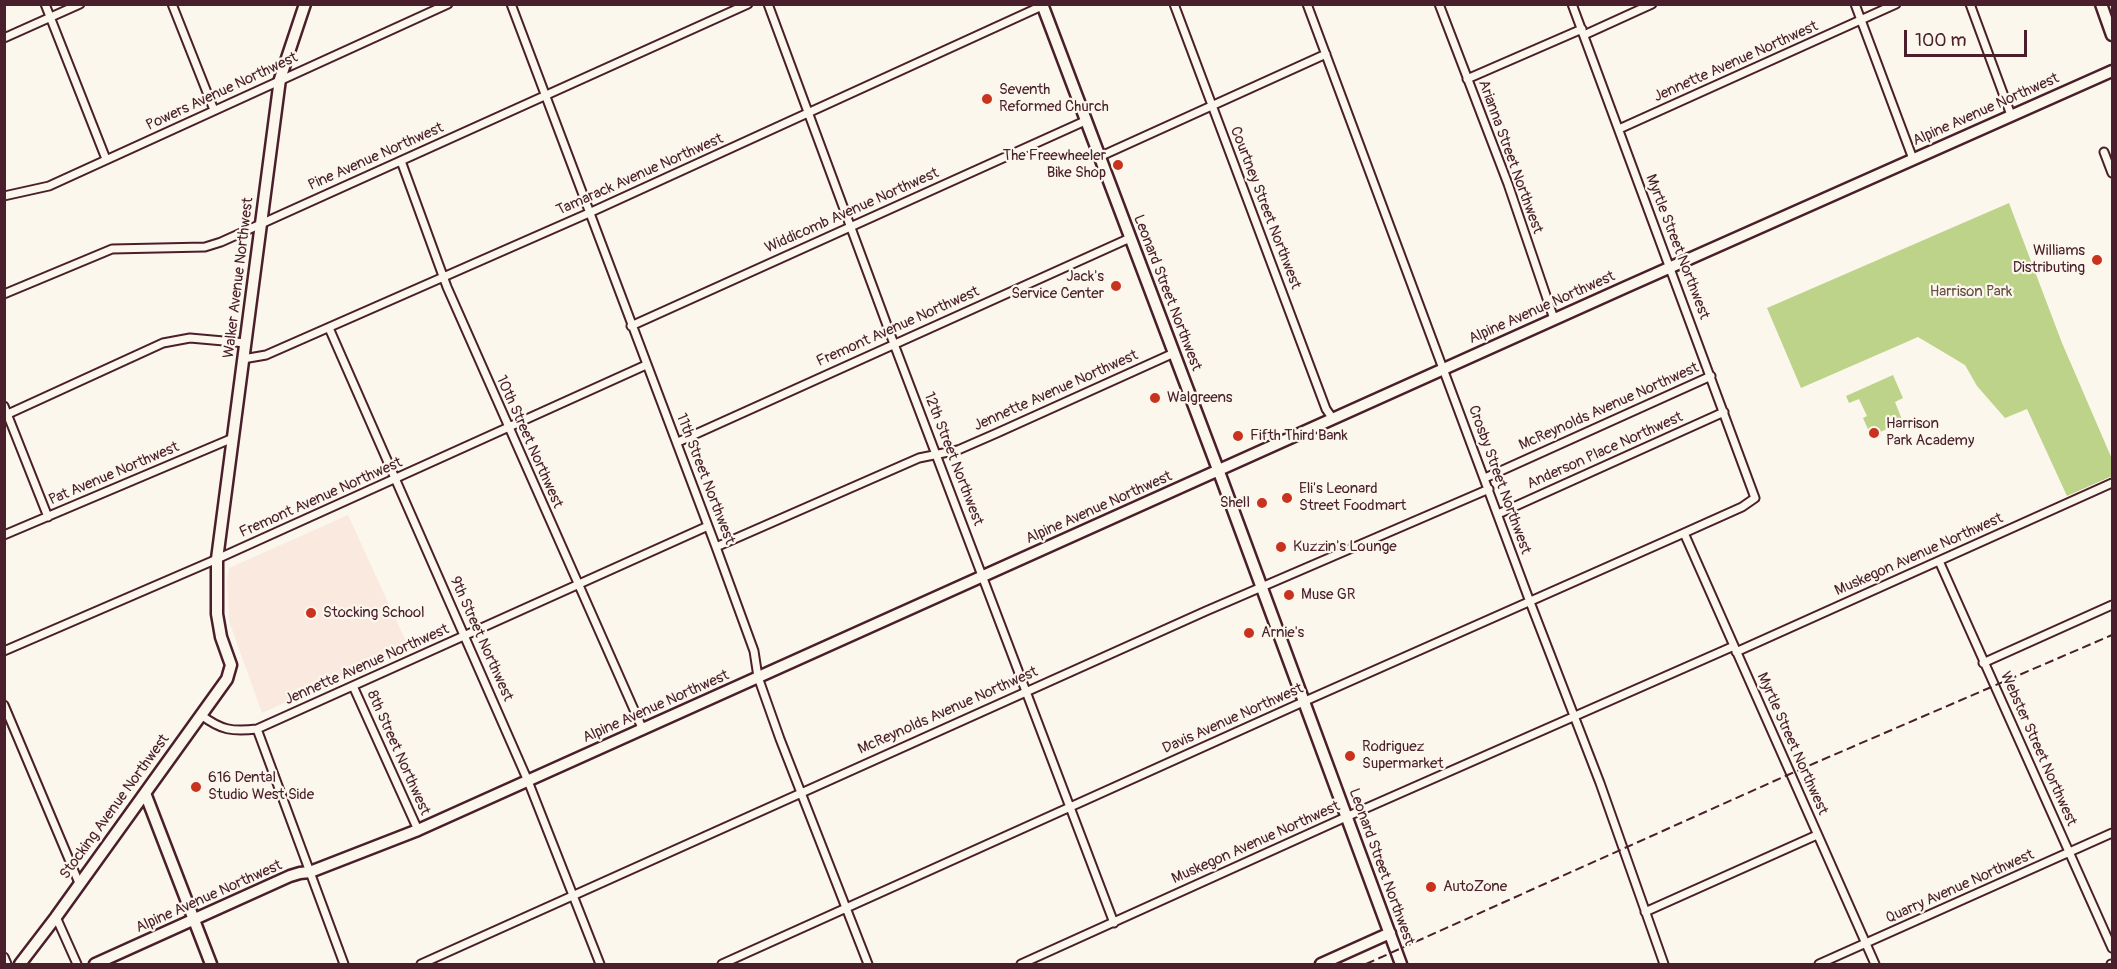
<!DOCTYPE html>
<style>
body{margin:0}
#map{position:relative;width:2117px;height:969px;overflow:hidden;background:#fbf7ec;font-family:Pangolin,sans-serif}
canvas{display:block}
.frame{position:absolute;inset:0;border:6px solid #4a1f2b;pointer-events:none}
.scale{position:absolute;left:1904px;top:30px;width:123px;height:27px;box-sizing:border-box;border:3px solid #4a1f2b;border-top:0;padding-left:8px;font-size:18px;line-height:21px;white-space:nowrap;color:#4a1f2b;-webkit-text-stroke:4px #fbf7ec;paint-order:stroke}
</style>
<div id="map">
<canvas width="2117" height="969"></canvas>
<div class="frame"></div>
<div class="scale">100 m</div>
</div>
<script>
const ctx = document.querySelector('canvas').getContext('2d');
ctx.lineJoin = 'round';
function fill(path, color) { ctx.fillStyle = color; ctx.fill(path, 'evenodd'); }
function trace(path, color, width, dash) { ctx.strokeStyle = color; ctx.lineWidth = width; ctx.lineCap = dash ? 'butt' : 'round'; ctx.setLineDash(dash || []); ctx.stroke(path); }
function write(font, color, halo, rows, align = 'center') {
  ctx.font = font + ' Pangolin,sans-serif'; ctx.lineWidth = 4.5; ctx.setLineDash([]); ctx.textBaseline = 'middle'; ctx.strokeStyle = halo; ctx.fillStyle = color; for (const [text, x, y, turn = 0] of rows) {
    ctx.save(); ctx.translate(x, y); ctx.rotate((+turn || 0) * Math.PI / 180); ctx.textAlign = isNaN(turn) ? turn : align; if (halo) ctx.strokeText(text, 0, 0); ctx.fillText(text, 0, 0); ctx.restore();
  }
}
fill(new Path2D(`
 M348,515L408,646L262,713L229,621L227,582L229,568Z`), '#fae9df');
fill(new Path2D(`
 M2009,203L2062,343L2112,459V476L2067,496L2027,409L2005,418L1977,386L1965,365L1918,337L1801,388L1767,308Z
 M1893,375L1903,398L1895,402L1903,422L1871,436L1863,418L1867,416L1859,399L1849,403L1846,396Z`), '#bdd38a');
const street = new Path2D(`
 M45,4L106,159
 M172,4L214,110
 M511,4L716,547L754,651L758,677L780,739L868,964
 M768,4L894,344L1114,923
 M1174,4L1326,409L1333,419
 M1307,4L1530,602L1600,783L1664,964
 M1439,4L1508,184L1554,319
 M1855,4L1913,159
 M1970,4L2011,115
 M1584,35L1652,4
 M4,38L80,4
 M1467,79L1582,29
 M1619,129L1896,4
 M2104,152L2112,173
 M1099,157L1326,54
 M401,161L447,287L643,730
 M4,196L49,186L448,4
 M4,294L112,249L205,247L221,242L748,4
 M631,326L1085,121
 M329,328L528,781L600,964
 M243,359L266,355L589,213L1044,5
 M4,406L48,517
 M8,414L163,343L190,338L246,343
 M678,442L1130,238
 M1485,478L1711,376
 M1498,514L1724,412
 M1684,533L1875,964
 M4,535L233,438
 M716,547L919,458L958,450L997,433L1174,353
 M1939,561L2112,948
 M4,651L217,559L646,365
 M1736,652L2112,483
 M1983,663L2112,605
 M353,686L418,830
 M4,705L79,883
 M201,715C221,730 232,732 257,729L708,526
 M257,729L344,964
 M1645,912L1817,835
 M56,917L77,964
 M4,957L7,964
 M421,964L1206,611L1489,489
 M722,964L1303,702L1684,533L1742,507L1755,498L1572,4
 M1021,964L1346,817L1734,646
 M1819,964L2112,833
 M2111,964H2112`);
const secondary = new Path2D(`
 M1042,4L1222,480L1401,964
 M2101,4L2112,35
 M145,793L211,964
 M20,964L56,917L227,679L231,665L221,637L217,614V559L280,79L305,4
 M95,964L290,876L300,873L310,872L418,830L1626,287L2112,71
 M1321,964L1390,933`);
trace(street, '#4a1f2b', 11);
trace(secondary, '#4a1f2b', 15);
trace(street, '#fbf7ec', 7);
trace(secondary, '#fbf7ec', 10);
trace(new Path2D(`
 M1366,964L1801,769L2112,635`), '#4a1f2b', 2, [9, 4.5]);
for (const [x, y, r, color] of [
 [987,99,6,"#c8321e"],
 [1118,165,6,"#c8321e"],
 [2097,260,6,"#c8321e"],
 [1116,286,6,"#c8321e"],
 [1155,398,6,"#c8321e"],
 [1874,433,6,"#c8321e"],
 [1238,436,6,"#c8321e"],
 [1287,498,6,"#c8321e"],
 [1262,503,6,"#c8321e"],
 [1281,547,6,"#c8321e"],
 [1289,595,6,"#c8321e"],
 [311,613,6,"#c8321e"],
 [1249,633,6,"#c8321e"],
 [1350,756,6,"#c8321e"],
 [196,787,6,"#c8321e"],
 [1431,887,6,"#c8321e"]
]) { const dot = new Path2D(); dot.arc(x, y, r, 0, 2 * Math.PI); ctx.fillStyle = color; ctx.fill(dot); trace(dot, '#fbf7ec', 2); }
write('15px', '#4a1f2b', '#fbf7ec', [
 ["Jennette Avenue Northwest",1736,62,-24],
 ["Powers Avenue Northwest",222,92,-25],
 ["Alpine Avenue Northwest",1986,110,-24],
 ["Pine Avenue Northwest",376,157,-24],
 ["Arianna Street Northwest",1510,157,70],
 ["Tamarack Avenue Northwest",640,175,-24],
 ["Courtney Street Northwest",1265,208,69],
 ["Widdicomb Avenue Northwest",852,211,-24],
 ["Myrtle Street Northwest",1677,247,69],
 ["Walker Avenue Northwest",239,278,-83],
 ["Leonard Street Northwest",1167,293,69],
 ["Alpine Avenue Northwest",1542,308,-24],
 ["Fremont Avenue Northwest",898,327,-24],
 ["Jennette Avenue Northwest",1056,391,-24],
 ["McReynolds Avenue Northwest",1609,407,-24],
 ["10th Street Northwest",529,442,66],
 ["Anderson Place Northwest",1605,451,-24],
 ["12th Street Northwest",953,459,69],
 ["Pat Avenue Northwest",114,474,-23],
 ["11th Street Northwest",705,479,69],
 ["Crosby Street Northwest",1499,480,70],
 ["Fremont Avenue Northwest",321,498,-24],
 ["Alpine Avenue Northwest",1099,508,-24],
 ["Muskegon Avenue Northwest",1919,555,-24],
 ["9th Street Northwest",481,639,66],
 ["Jennette Avenue Northwest",367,665,-24],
 ["Alpine Avenue Northwest",656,707,-24],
 ["McReynolds Avenue Northwest",948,711,-24],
 ["Davis Avenue Northwest",1233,719,-24],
 ["Myrtle Street Northwest",1792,744,66],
 ["Webster Street Northwest",2038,749,66],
 ["8th Street Northwest",398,753,66],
 ["Stocking Avenue Northwest",115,807,-54],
 ["Muskegon Avenue Northwest",1256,843,-24],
 ["Leonard Street Northwest",1381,867,70],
 ["Quarry Avenue Northwest",1960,887,-24],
 ["Alpine Avenue Northwest",209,897,-24]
]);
write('15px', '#4a1f2b', '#fbf7ec', [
 ["Seventh",999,90],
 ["Reformed Church",999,107],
 ["The Freewheeler",1106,156,"right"],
 ["Bike Shop",1106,173,"right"],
 ["Williams",2085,251,"right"],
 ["Distributing",2085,268,"right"],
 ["Jack's",1104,277,"right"],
 ["Service Center",1104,294,"right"],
 ["Walgreens",1167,398],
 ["Harrison",1886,424],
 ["Park Academy",1886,441],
 ["Fifth Third Bank",1250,436],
 ["Eli's Leonard",1299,489],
 ["Street Foodmart",1299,506],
 ["Shell",1250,503,"right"],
 ["Kuzzin's Lounge",1293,547],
 ["Muse GR",1301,595],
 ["Stocking School",323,613],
 ["Arnie's",1261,633],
 ["Rodriguez",1362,747],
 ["Supermarket",1362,764],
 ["616 Dental",208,778],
 ["Studio West Side",208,795],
 ["AutoZone",1443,887]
], 'left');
write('15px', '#674c43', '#fbf7ec', [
 ["Harrison Park",1971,292]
]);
</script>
